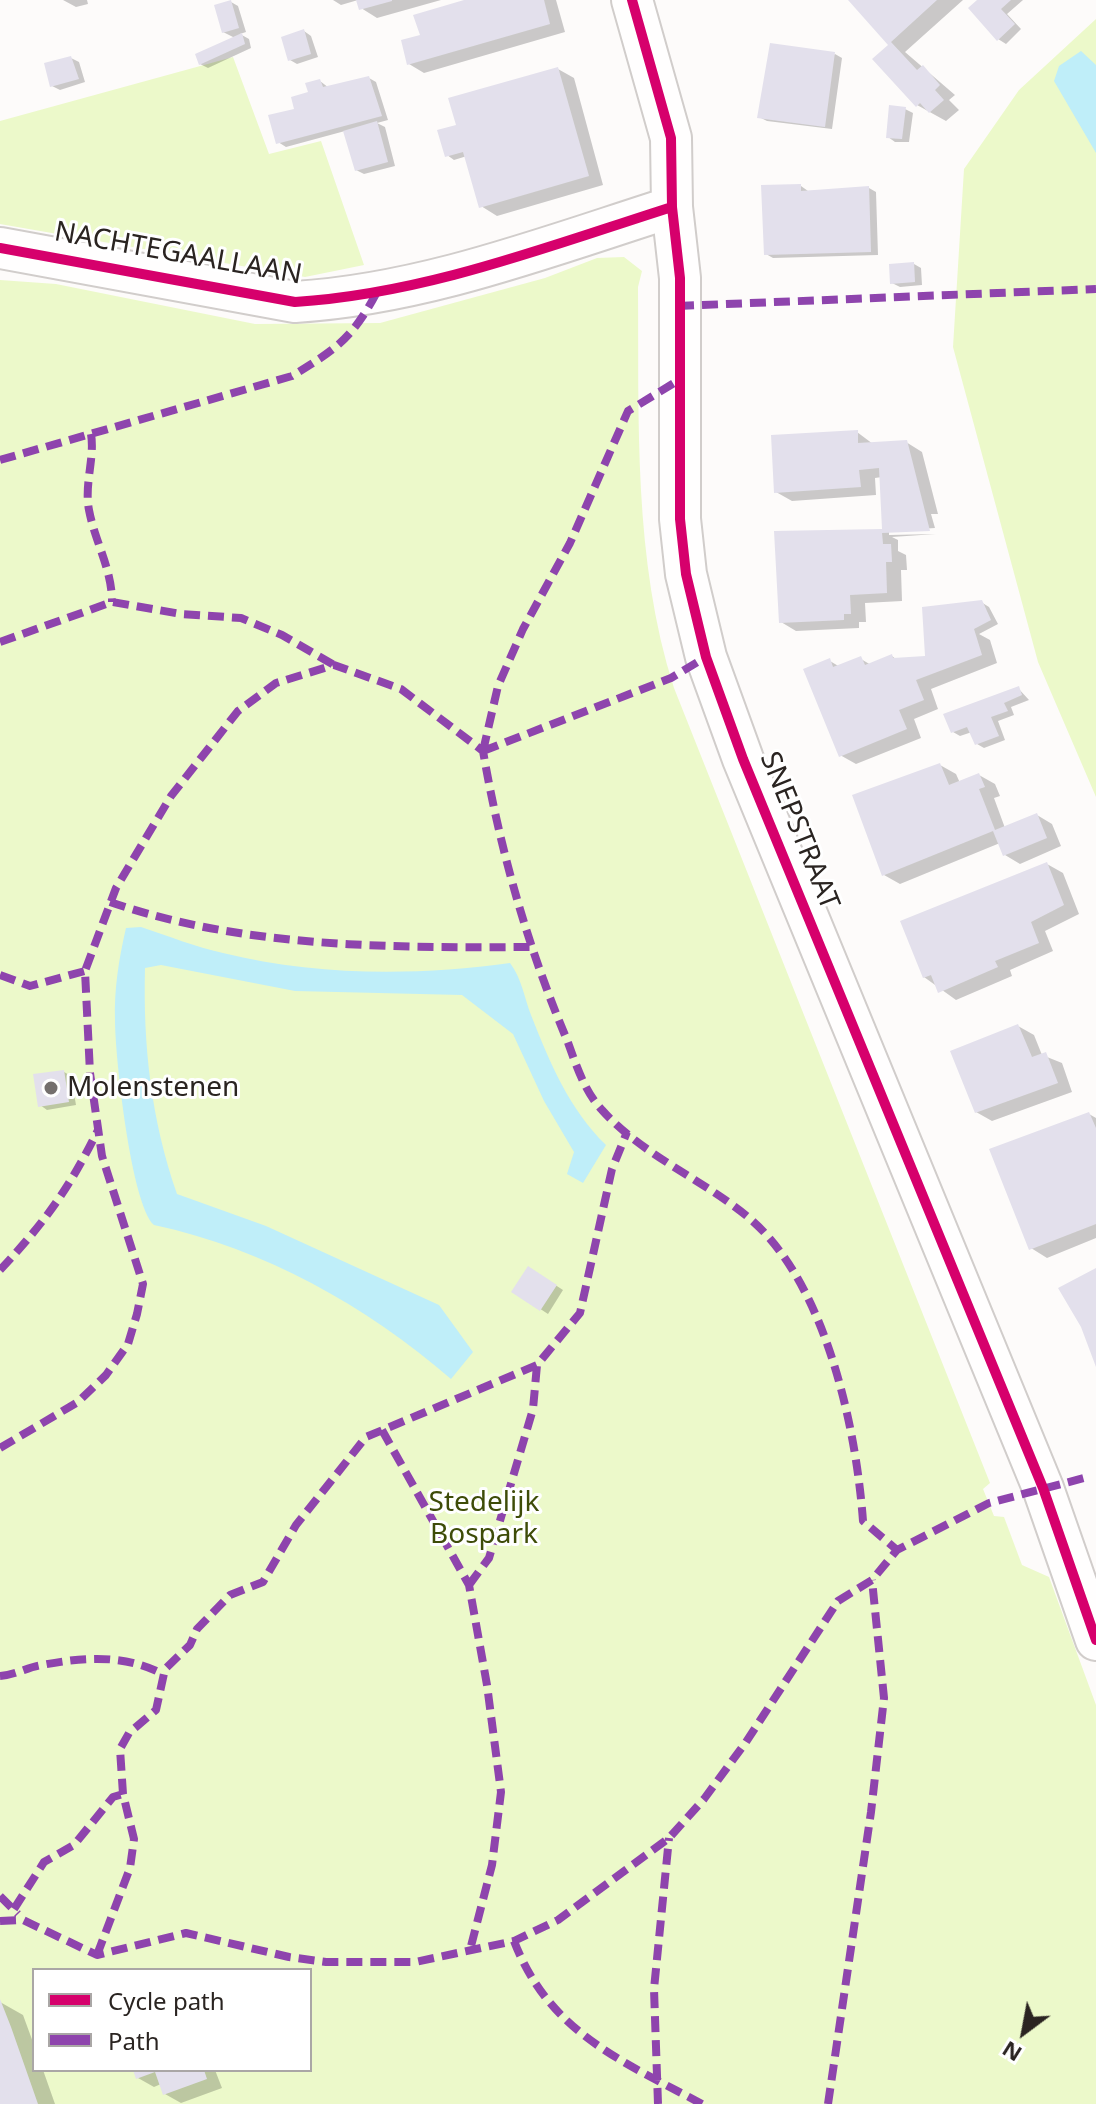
<!DOCTYPE html>
<style>
body{margin:0}
#map{position:relative;width:1096px;height:2104px;overflow:hidden;background:#fdfbfa;font-family:"Noto Sans",sans-serif}
canvas{display:block}
.legend{position:absolute;left:32px;top:1968px;width:280px;height:104px;box-sizing:border-box;background:#fff;border:2px solid #aaa7a6;margin:0;padding:10px 14px;list-style:none;font-size:24px;color:#2a2421}
.legend li{display:flex;align-items:center;gap:16px;height:40px}
.legend b{width:40px;border:2px solid #aaa7a6}
.north{position:absolute;left:984px;top:1992px;width:80px;height:80px;-webkit-text-stroke:6px #fff;paint-order:stroke;rotate:212deg;font-size:22px;font-weight:700;line-height:32px;text-align:center;color:#2a2421}
.north::after{content:'';display:block;margin:auto;width:28px;height:36px;background:#2a2421;clip-path:polygon(50% 0,100% 100%,50% 72%,0 100%)}
</style>
<div id="map">
<canvas width="1096" height="2104"></canvas>
<ul class="legend">
<li><b style="height:10px;background:#d6006c"></b>Cycle path</li>
<li><b style="height:10px;background:#8e44ad"></b>Path</li>
</ul>
<div class="north">N</div>
</div>
<script>
const ctx = document.querySelector('canvas').getContext('2d');
ctx.lineJoin = 'round';
function fill(path, color) { ctx.fillStyle = color; ctx.fill(path, 'evenodd'); }
function trace(path, color, width, dash) { ctx.strokeStyle = color; ctx.lineWidth = width; ctx.lineCap = dash ? 'butt' : 'round'; ctx.setLineDash(dash || []); ctx.stroke(path); }
function write(font, color, halo, rows, align = 'center') {
  ctx.font = font + ' "Noto Sans",sans-serif'; ctx.lineWidth = 6; ctx.setLineDash([]); ctx.textBaseline = 'middle'; ctx.strokeStyle = halo; ctx.fillStyle = color; for (const [text, x, y, turn = 0] of rows) {
    ctx.save(); ctx.translate(x, y); ctx.rotate((+turn || 0) * Math.PI / 180); ctx.textAlign = isNaN(turn) ? turn : align; if (halo) ctx.strokeText(text, 0, 0); ctx.fillText(text, 0, 0); ctx.restore();
  }
}
fill(new Path2D(`
 M1096,19V797L1038,662L953,347L964,169L1019,90Z
 M233,57L269,154L321,141L364,265L305,277L0,224V121Z
 M624,257L642,271L638,287C639,420 633,560 674,688L990,1483L983,1489L994,1516L1004,1517L1022,1565L1049,1577L1096,1705V2104H0V280L56,284L255,324L380,323L545,278L597,258ZM34,1970H310V2070H34Z`), '#ecf9ca');
fill(new Path2D(`
 M1081,51L1096,65V153L1054,81L1059,66Z
 M141,927C168,936 196,947 223,953C316,976 416,976 510,963C522,979 524,997 531,1015C550,1063 569,1109 606,1145L583,1183L567,1174L574,1152L544,1101L513,1034L462,995L295,991L161,965L145,968C143,1046 151,1119 177,1194L266,1226L439,1305L473,1352L451,1379C365,1305 265,1249 154,1225C131,1204 115,1056 115,1020C114,989 119,958 126,928Z`), '#bfeef9');
fill(new Path2D(`
 M63,0H87L88,4L76,7Z
 M333,0H358L341,5Z
 M359,0H441L377,18L361,8Z
 M471,0H556L565,32L424,73L409,64L423,36Z
 M851,0H963L905,52L955,95L949,100L959,110L946,121L917,105L891,45Z
 M980,0H1023L1007,14L1021,29L1006,44L998,39Z
 M231,2L238,6L246,32L240,34L249,39L251,48L208,68L200,64L235,38L223,32Z
 M304,31L311,36L318,57L297,64L290,60Z
 M835,54L842,58L832,129L767,121L759,117Z
 M71,58L79,62L85,82L60,90L52,86Z
 M558,69L574,78L603,185L497,216L481,206L467,156L454,160L447,155L458,126Z
 M369,78L376,82L388,120L377,123L385,127L395,166L364,174L356,170L345,131L286,147L278,142L296,110L320,81L329,88Z
 M905,109L913,113L909,142H895L888,137Z
 M801,186L808,191L869,188L876,192L878,255L773,258L766,254Z
 M914,264L921,268L922,285L900,287L892,283Z
 M857,432L873,444L906,442L922,452L938,514H931L935,528L889,531V535L936,534L892,537L898,540V551L906,555L907,570H901L902,601L865,603L866,622H859V628L796,631L781,622L884,531L882,477L875,478L876,495L792,501L776,492Z
 M981,602L989,607L998,624L979,634L990,640L997,663L931,689L938,709L914,719L921,738L856,764L840,755L830,661L840,667L861,659L871,665L892,656L897,660L927,658Z
 M1018,688L1029,700L1011,707L1014,715L998,721L1005,740L984,748L977,744L972,732L960,736L953,732Z
 M940,765L956,774L960,783L979,775L995,784L1000,796L994,798L1005,828L1037,815L1052,824L1061,846L1020,864L1005,855L1000,843L900,884L884,875Z
 M1047,864L1063,873L1079,914L1045,931L1053,951L1010,970L1012,976L956,1000L924,977Z
 M1018,1026L1034,1035L1042,1055L1062,1063L1072,1092L992,1121L976,1112Z
 M64,1072L71,1076L76,1105L47,1110L40,1105Z
 M1089,1114L1096,1118V1238L1047,1258L1031,1248Z
 M529,1268L563,1290L548,1314L513,1291Z
 M0,2002L23,2015L34,2045V2070H43L55,2104H0Z
 M135,2070H215L222,2088L181,2103L165,2094L161,2084L154,2087L138,2078Z`), '#0003');
fill(new Path2D(`
 M231,0L239,28L222,33L214,5Z
 M356,0H392V1L359,10Z
 M464,0H544L550,24L407,65L401,40L420,35L413,15Z
 M848,0H937L891,42L917,70L923,65L940,85L935,90L944,100L929,113L920,103L916,107L872,59L888,45Z
 M977,0H1011L1001,9L1015,24L997,41L968,8Z
 M304,29L311,54L288,61L281,37Z
 M242,33L245,44L199,65L195,54Z
 M770,43L835,52L825,127L757,118Z
 M71,56L79,79L50,87L44,63Z
 M558,67L589,176L479,208L463,152L445,157L437,130L456,125L448,98Z
 M369,76L382,116L276,144L268,115L294,109L291,97L308,92L305,83L320,79L323,87Z
 M889,105L906,107L902,139L886,138Z
 M377,121L388,162L355,171L343,131Z
 M801,184V191L869,186L871,252L764,255L761,185Z
 M914,262L915,282L890,284L889,264Z
 M858,430V443L907,440L930,531L882,533L883,544H891L892,562H886L887,593L850,595L851,614H844V620L779,623L774,531L882,529L879,468L859,470L861,487L774,493L771,435Z
 M982,600L991,620L974,629L982,655L916,680L924,700L899,710L907,729L839,757L803,669L830,658L833,667L861,656L865,665L892,654L893,658L925,656L922,607Z
 M1019,686L1022,695L1004,703L1008,711L991,717L999,736L975,745L967,727L951,733L943,714Z
 M940,763L949,785L979,773L985,787L979,789L995,830L1037,813L1047,838L1003,856L993,831L882,876L852,795Z
 M1047,862L1064,905L1031,922L1039,943L995,961L998,967L938,993L931,975L923,978L900,921Z
 M1018,1024L1032,1057L1046,1052L1058,1083L975,1113L950,1051Z
 M64,1070L69,1102L38,1107L33,1074Z
 M1089,1112L1096,1128V1224L1029,1250L989,1149Z
 M528,1266L557,1285L540,1311L511,1292Z
 M1096,1268V1367L1081,1327L1058,1288Z
 M0,1999L11,2027L38,2104H0Z
 M133,2070H204L207,2079L163,2095L155,2072L136,2079Z`), '#e3e0ec');
const street = new Path2D(`
 M632,0L671,138L672,207L680,278V519L686,574L706,657L743,759L1043,1488L1096,1640
 M0,248L295,302C425,294 549,246 672,207`);
trace(street, '#d1cdcb', 44);
trace(street, '#fffefe', 40);
trace(new Path2D(`
 M678,306L1096,289
 M91,434C95,458 84,484 89,510C95,542 112,569 112,602
 M0,460L292,376C336,349 352,339 377,292
 M0,642L112,602L181,614L241,618L282,635L334,665
 M483,751L498,686L523,629L570,543L628,411L679,380
 M483,751L671,678L706,657
 M110,902C243,948 392,948 531,947
 M0,975L30,986L85,971
 M0,1270C45,1222 69,1189 98,1130
 M382,1430L469,1585L487,1685L501,1792L492,1865L470,1950
 M0,1448L78,1402L106,1375L128,1344L137,1314L143,1284L102,1156L90,1073L85,971L116,888L171,796L238,711L276,683L334,665L401,689L483,751C500,850 528,948 567,1040C576,1064 584,1091 602,1110C642,1155 702,1179 748,1217C825,1281 856,1426 863,1521L897,1550
 M469,1585L489,1558L533,1409L537,1365
 M0,1676C15,1675 28,1667 42,1665C85,1657 123,1654 163,1674
 M0,1896L18,1914
 M14,1909L44,1862L74,1845L113,1797L123,1794
 M0,1921L23,1920L97,1955L186,1933L289,1957L326,1962H415L514,1941L558,1920L669,1838L704,1799L746,1742L838,1601L872,1580L897,1550L989,1503L1088,1477
 M514,1941C549,2032 620,2060 702,2104
 M97,1955L130,1868L134,1839L123,1794L120,1749L129,1733L156,1710L165,1669L190,1645L197,1629L230,1595L263,1582L296,1525L366,1437L537,1365L580,1313L612,1169L627,1132
 M658,2104L654,1989L669,1838
 M828,2104L871,1812L884,1698L872,1580`), '#8e44ad', 8, [16, 8]);
trace(new Path2D(`
 M632,0L671,138L672,207L680,278V519L686,574L706,657L743,759L1043,1488L1096,1640
 M0,248L295,302C425,294 549,246 672,207`), '#d6006c', 10);
for (const [x, y, r, color] of [
 [51,1088,8,"#746f6d"]
]) { const dot = new Path2D(); dot.arc(x, y, r, 0, 2 * Math.PI); ctx.fillStyle = color; ctx.fill(dot); trace(dot, '#fff', 3); }
write('28px', '#2a2421', '#fff', [
 ["NACHTEGAALLAAN",178,254,10],
 ["SNEPSTRAAT",799,831,68]
]);
write('28px', '#2a2421', '#fff', [
 ["Molenstenen",67,1088]
], 'left');
write('28px', '#3e4c08', '#fff', [
 ["Stedelijk",484,1503],
 ["Bospark",484,1535]
]);
</script>
